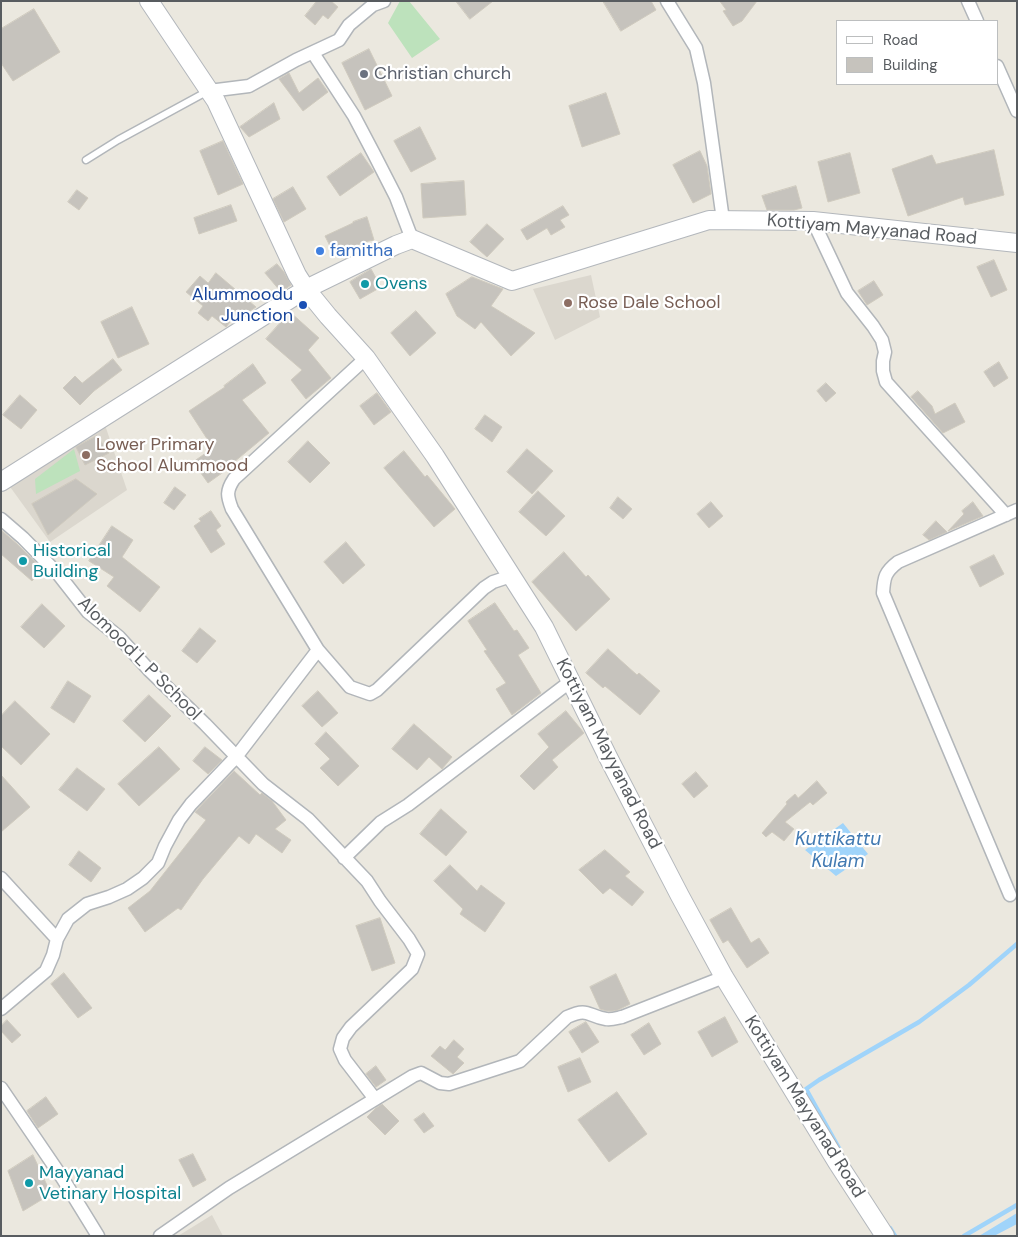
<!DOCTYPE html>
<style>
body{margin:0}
#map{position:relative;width:1018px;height:1237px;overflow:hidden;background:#ebe8df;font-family:"DM Sans",sans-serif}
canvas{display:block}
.frame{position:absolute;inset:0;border:2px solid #585c60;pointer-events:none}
.legend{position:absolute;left:836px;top:20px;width:162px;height:65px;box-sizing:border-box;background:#fff;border:1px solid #bcbebf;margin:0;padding:6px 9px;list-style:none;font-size:15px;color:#585c60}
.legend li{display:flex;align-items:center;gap:10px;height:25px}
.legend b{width:25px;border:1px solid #bcbebf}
</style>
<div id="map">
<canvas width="1018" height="1237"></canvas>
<div class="frame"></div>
<ul class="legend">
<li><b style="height:6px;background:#fff"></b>Road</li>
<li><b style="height:14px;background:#c6c3bd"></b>Building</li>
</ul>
</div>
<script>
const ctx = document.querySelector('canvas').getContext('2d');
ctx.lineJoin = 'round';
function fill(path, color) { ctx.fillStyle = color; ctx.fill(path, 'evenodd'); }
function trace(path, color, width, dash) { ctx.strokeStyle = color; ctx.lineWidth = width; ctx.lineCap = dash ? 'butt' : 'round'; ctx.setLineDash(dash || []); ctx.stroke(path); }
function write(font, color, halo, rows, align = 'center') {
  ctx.font = font + ' "DM Sans",sans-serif'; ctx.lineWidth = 4.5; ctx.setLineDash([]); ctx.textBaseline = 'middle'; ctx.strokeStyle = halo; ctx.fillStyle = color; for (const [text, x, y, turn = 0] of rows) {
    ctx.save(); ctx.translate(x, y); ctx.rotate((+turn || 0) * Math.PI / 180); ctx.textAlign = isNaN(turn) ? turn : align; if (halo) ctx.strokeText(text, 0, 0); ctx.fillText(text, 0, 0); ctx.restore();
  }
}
fill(new Path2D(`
 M591,275L600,317L555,340L533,289Z
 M105,425L127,490L50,542L8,484Z
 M212,1215L223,1236H178Z`), '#dbd7ce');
fill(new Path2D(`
 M400,1H409L440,39L412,58L388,23Z
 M74,449L80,471L36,494L35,479Z`), '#bde2bc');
fill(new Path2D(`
 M843,823L868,854L836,876L805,850Z
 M1017,1213V1224L994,1236H979Z`), '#a0d4fa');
trace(new Path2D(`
 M840,1150L806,1089L819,1080L919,1022L969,985L1017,944
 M890,1228L895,1236
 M964,1236L1017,1205`), '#a0d4fa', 4.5);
const building = new Path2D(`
 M317,1H331L338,7L328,19L323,15L315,25L305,16Z
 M456,1H493L470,19Z
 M603,1H651L656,10L621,31Z
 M720,1H757L742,21L733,26L723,11L726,10Z
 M34,9L60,52L13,81L1,63V29Z
 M369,49L392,96L365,110L342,63Z
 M289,73L299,93L318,78L328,92L303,111L279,79Z
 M606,93L620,134L582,147L569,106Z
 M274,103L280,119L249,137L240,127Z
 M420,127L436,159L411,172L394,141Z
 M223,141L243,184L218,195L200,151Z
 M994,150L1004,195L965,205L963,197L908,216L892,169L932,155L936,164Z
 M700,151L707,166L711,194L693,203L673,165Z
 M361,153L374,172L340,196L327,177Z
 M850,153L860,193L828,202L818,162Z
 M464,181L466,215L423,218L421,184Z
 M796,186L802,208L794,210H767L762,196Z
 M293,187L306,209L284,222L273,199Z
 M77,190L88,198L79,210L68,202Z
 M231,205L237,221L199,234L194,218Z
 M563,206L569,215L560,220L565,227L551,235L547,228L527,240L521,230Z
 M367,217L374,240L364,242L335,256L325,236L353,223V222Z
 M487,224L504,239L487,257L470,242Z
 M994,260L1007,290L991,297L977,267Z
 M277,264L284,272L291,285L281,292L265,273Z
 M371,269L381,287L360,299L350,282Z
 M216,273L256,307L244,315L239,311L226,327L212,316L208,321L198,313L203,306L186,292L200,276L208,283Z
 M472,277L503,289L491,306L535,333L511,356L481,322L475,329L457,316L446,294Z
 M874,281L883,295L867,305L858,291Z
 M132,307L149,344L118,358L101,322Z
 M416,311L436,333L410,356L391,333Z
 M290,312L319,338L308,350L331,378L306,399L291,380L302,370L266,339Z
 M113,359L122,370L94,391L80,405L63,388L75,376L82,383Z
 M999,362L1008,378L994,387L984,372Z
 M253,364L266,383L242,400L269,433L228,467L229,468L208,483L193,462L213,448L189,411L225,387L224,386Z
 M826,383L836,393L826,402L817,391Z
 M918,391L932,406L935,414L955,403L965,422L943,433L911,397Z
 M377,393L391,412L374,425L360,406Z
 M20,395L37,410L21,429L3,415Z
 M485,415L502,427L492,442L475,429Z
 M97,436L109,453L85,465L76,447Z
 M308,441L330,463L310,483L288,462Z
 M527,449L553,471L532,494L507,472Z
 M404,451L425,477L427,475L455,509L434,527L384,468Z
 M76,479L97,494L48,535L32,504Z
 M175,487L186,495L174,510L164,503Z
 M538,491L565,516L546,536L519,512Z
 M618,497L632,509L623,519L610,508Z
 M711,502L723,516L709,528L697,514Z
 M973,502L983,516L948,531L964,514L962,511Z
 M211,511L221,526L216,530L225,544L211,553L194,526L201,521L199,519Z
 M936,521L947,532L929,540L923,535Z
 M112,526L133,540L122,557L160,587L140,612L107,586L114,577L89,561Z
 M1,530L17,544L42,569L32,581L1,554Z
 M346,542L365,565L343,584L324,562Z
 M564,552L586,577L588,575L610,599L576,631L532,582Z
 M994,555L1004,574L980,587L970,567Z
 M495,603L514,631L517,630L529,648L518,655L541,693L512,715L496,689L506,683L484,651L487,650L468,621Z
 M42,604L65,626L44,648L21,627Z
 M200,628L216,641L197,663L182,651Z
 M608,649L637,675L639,673L660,691L640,715L605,686L603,688L586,673Z
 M68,681L91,696L74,723L51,708Z
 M318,691L338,713L322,727L302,706Z
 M149,695L171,716L145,742L123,721Z
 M15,701L50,734L21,765L1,746V716Z
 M566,711L584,733L552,760L558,767L534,790L520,776L549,747L538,734Z
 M414,724L452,757L442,769L429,757L417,770L392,749Z
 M326,732L359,766L338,786L320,768L330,759L315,744Z
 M159,747L180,769L139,806L118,784Z
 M205,747L222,760L208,774L193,761Z
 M77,768L105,789L87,811L59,790Z
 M234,771L260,795L262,793L272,801L286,820L275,829L291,840L282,853L256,834L249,844L239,836L203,879L181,910L178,908L145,932L128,908L150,891L206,820L195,812Z
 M696,772L708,786L694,798L682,784Z
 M1,775L30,807L1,832Z
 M817,781L827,793L813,805L810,802L785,822L794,829L784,841L772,832L766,837L762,833L787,804L786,802L795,794L798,798Z
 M441,809L467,832L446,856L420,834Z
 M605,850L630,872L625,876L644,892L632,906L610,888L603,894L579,870Z
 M79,851L101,868L91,882L69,865Z
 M450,865L477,891L481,885L505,903L485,932L460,914L463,909L434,881Z
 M731,908L751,943L759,938L769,953L747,968L728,940L723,943L710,920Z
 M380,918L395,963L372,971L356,926Z
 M64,973L92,1008L78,1018L51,984Z
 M616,974L630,1004L618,1010L613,1011H607L600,1009L590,987Z
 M725,1017L738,1042L712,1057L698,1032Z
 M7,1020L21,1035L12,1043L1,1031V1026Z
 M586,1022L599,1042L582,1053L569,1032Z
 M649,1023L661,1044L644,1055L631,1035Z
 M454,1040L464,1049L457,1057L464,1063L453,1074L431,1056L440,1046L445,1050Z
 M580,1058L591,1082L568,1092L558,1067Z
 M376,1066L386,1080L376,1087L366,1074Z
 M617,1092L647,1134L609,1162L578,1120Z
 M46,1097L58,1114L38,1128L27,1111Z
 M382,1104L399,1121L385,1135L367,1117L376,1108Z
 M424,1113L434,1126L424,1133L414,1120Z
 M193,1154L206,1180L193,1187L179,1160Z
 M33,1155L51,1194L23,1211L8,1171Z`);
fill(building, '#c6c3bd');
trace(building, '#cfcabe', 1);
const lane = new Path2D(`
 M86,160L118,140L208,91`);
const street = new Path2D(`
 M667,1L696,48L704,83L723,220
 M968,1L977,21
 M313,53L354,116L374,154L396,197L412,239
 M997,66L1017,111
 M209,91L249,86L296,60L339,40L349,25L373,5L384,1
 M813,221L847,293L873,326L882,340L885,352L883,361V371L886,382L1006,515
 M1,519L23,538L59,575L88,612L119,637L149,670L205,724L263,784L308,819L367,881L380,901L409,939L418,954L412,969L351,1027L343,1038L340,1049L345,1060L375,1099
 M318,650L232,509C227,496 226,491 234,479L366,358
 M344,858L381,822L408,805L571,681
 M1,878L57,939
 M1010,895L883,593C884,577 885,572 898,562L1017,510
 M1,1009L46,971L53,955L57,939L68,919L87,904L109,897L127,889L143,878L158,863L165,846L179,820L191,804L236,757L318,650L350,687L370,694L377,690L484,588L493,582L511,576
 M1,1088L63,1179L98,1236
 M160,1236L229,1188L413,1076L421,1073L440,1083L449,1084L520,1061L567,1017C589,1007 587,1016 606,1019C611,1020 617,1018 622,1017L724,977`);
const secondary = new Path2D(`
 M149,1L216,101L297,275L306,289L328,316L366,358L435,456L544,627L608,757L680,896L724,977L837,1162L885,1236
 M1,482L306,289L396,245L412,239L512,281L709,220L813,221L1017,243`);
trace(lane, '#b2b6ba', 9);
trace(street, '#b2b6ba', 15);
trace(secondary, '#b3b7bc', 20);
trace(lane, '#fff', 6);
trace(street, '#fff', 12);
trace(secondary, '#fff', 18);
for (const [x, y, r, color] of [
 [364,74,5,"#6b7280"],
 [320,251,5,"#3f7fe0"],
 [365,284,5,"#0f9aa8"],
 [568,303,5,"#8d6e63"],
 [303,305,5,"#1a4fb4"],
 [86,455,5,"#8d6e63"],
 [23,561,5,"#0f9aa8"],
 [29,1183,5,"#0f9aa8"]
]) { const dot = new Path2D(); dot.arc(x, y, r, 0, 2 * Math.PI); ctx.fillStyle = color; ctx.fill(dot); trace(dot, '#fff', 2); }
write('18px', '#5b616d', '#fff', [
 ["Christian church",374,74]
], 'left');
write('18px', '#585c60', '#fff', [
 ["Kottiyam Mayyanad Road",872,230,5],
 ["Alomood L P School",139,659,45],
 ["Kottiyam Mayyanad Road",608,754,63],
 ["Kottiyam Mayyanad Road",804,1107,58]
]);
write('18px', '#366cbe', '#fff', [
 ["famitha",330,251]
], 'left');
write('18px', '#0d838f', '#fff', [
 ["Ovens",375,284],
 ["Historical",33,551],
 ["Building",33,572],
 ["Mayyanad",39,1173],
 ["Vetinary Hospital",39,1194]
], 'left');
write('18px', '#164399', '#fff', [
 ["Alummoodu",293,295],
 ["Junction",293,316]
], 'right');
write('18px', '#785e54', '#fff', [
 ["Rose Dale School",578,303],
 ["Lower Primary",96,445],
 ["School Alummood",96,466]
], 'left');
write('italic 19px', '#427ab2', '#fff', [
 ["Kuttikattu",838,840],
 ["Kulam",838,862]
]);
</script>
